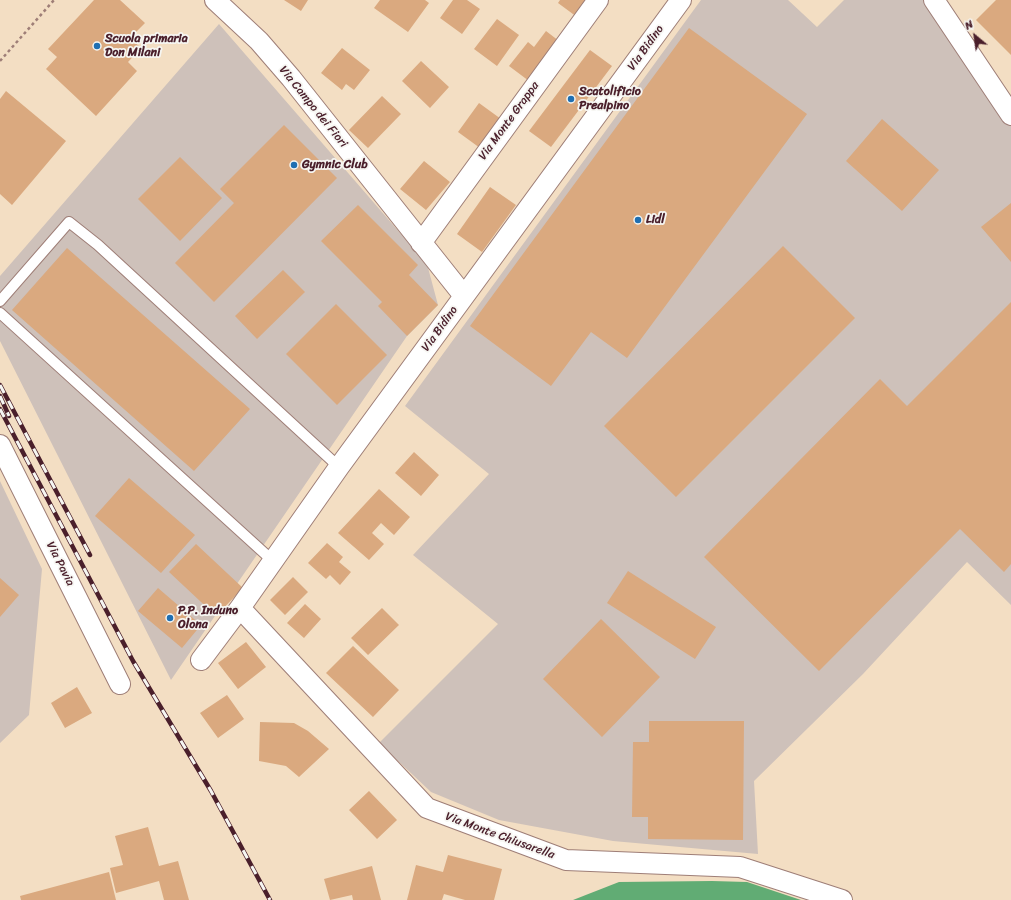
<!DOCTYPE html>
<style>
body{margin:0}
#map{position:relative;width:1011px;height:900px;overflow:hidden;background:#f3dec3;font-family:Sriracha,sans-serif}
canvas{display:block}
.north{position:absolute;left:955px;top:16px;width:40px;height:40px;-webkit-text-stroke:3px #f6f6f2;paint-order:stroke;rotate:331deg;font-size:11px;font-weight:700;line-height:16px;text-align:center;color:#4a1f2b}
.north::after{content:'';display:block;margin:auto;width:14px;height:18px;background:#4a1f2b;clip-path:polygon(50% 0,100% 100%,50% 72%,0 100%)}
</style>
<div id="map">
<canvas width="1011" height="900"></canvas>
<div class="north">N</div>
</div>
<script>
const ctx = document.querySelector('canvas').getContext('2d');
ctx.lineJoin = 'round';
function fill(path, color) { ctx.fillStyle = color; ctx.fill(path, 'evenodd'); }
function trace(path, color, width, dash) { ctx.strokeStyle = color; ctx.lineWidth = width; ctx.lineCap = dash ? 'butt' : 'round'; ctx.setLineDash(dash || []); ctx.stroke(path); }
function write(font, color, halo, rows, align = 'center') {
  ctx.font = font + ' Sriracha,sans-serif'; ctx.lineWidth = 3.5; ctx.setLineDash([]); ctx.textBaseline = 'middle'; ctx.strokeStyle = halo; ctx.fillStyle = color; for (const [text, x, y, turn = 0] of rows) {
    ctx.save(); ctx.translate(x, y); ctx.rotate((+turn || 0) * Math.PI / 180); ctx.textAlign = isNaN(turn) ? turn : align; if (halo) ctx.strokeText(text, 0, 0); ctx.fillText(text, 0, 0); ctx.restore();
  }
}
fill(new Path2D(`
 M701,0H788L817,27L844,0H931L1011,118V605L967,562L863,674L754,781L758,854L613,841L499,820L431,792L379,743L498,624L413,555L489,474L405,406Z
 M219,24L427,264L438,305L407,336L171,680L0,341V276Z
 M0,481L42,569L29,715L0,743Z`), '#cec1ba');
fill(new Path2D(`
 M712,881L747,882L801,900H573L619,882Z`), '#61ac74');
fill(new Path2D(`
 M94,0H120L145,23L130,38L141,48L128,62L137,71L96,116L46,69L57,57L48,49Z
 M284,0H308L301,11Z
 M380,0H425L429,3L408,32L374,8Z
 M453,0H467L480,9L462,34L440,18Z
 M560,0H589L577,17L558,3Z
 M996,0H1011V55L976,20Z
 M497,19L519,35L497,66L474,49Z
 M689,28L807,114L627,358L591,332L551,386L470,326Z
 M546,31L559,41L529,81L509,66L528,42L534,47Z
 M342,48L370,70L354,90L346,84L342,90L321,73Z
 M590,50L612,66L551,147L529,131Z
 M421,61L449,87L430,108L402,81Z
 M6,91L66,141L12,205L0,194V99Z
 M382,96L401,114L368,148L349,130Z
 M479,103L501,119L480,148L458,132Z
 M882,119L939,170L902,211L846,161Z
 M284,125L337,178L214,302L175,263L234,203L220,189Z
 M180,157L222,198L180,241L138,199Z
 M424,161L450,182L426,210L400,189Z
 M490,187L516,205L482,252L457,234Z
 M1011,203V262L981,227Z
 M358,205L418,265L409,275L438,305L407,336L378,306L382,302L321,241Z
 M783,246L855,318L676,497L604,426Z
 M67,248L250,409L194,471L12,310Z
 M283,270L305,292L257,339L235,316Z
 M1011,302V564L1004,572L960,529L819,671L704,557L880,379L907,406Z
 M336,304L387,355L337,405L286,354Z
 M414,452L439,475L421,496L395,473Z
 M129,478L195,535L161,573L95,516Z
 M379,489L410,517L394,535L381,523L372,533L384,544L369,560L338,533Z
 M327,543L343,557L339,562L351,572L340,585L330,575L326,579L308,563Z
 M196,544L243,588L216,616L169,572Z
 M628,571L716,627L695,659L607,603Z
 M293,577L308,592L285,615L270,600Z
 M0,578L19,595L0,617Z
 M158,588L201,625L182,648L138,611Z
 M305,604L321,619L304,638L287,623Z
 M382,608L399,625L368,655L351,638Z
 M601,619L660,677L602,737L543,679Z
 M246,642L266,667L238,689L218,663Z
 M353,646L399,690L373,717L326,673Z
 M77,687L92,713L65,728L51,703Z
 M227,695L244,719L218,738L200,713Z
 M649,721H744L743,840L648,839V817H632L633,742H649Z
 M260,722L294,723L308,731L329,749L299,777L286,766L259,761Z
 M369,791L397,820L377,839L349,810Z
 M148,827L159,866L178,861L189,900H164L159,881L116,893L110,868L123,865L115,836Z
 M448,855L502,869L494,900H465L444,894L442,900H407L416,865L443,872Z
 M372,866L381,900H353L352,895L330,900L324,879Z
 M109,872L116,900H21L20,896Z`), '#daa97f');
const lane = new Path2D(`
 M0,301L69,222L98,245L339,467
 M0,313L273,561`);
const street = new Path2D(`
 M215,0L259,41L291,78L464,296
 M934,0L1011,115
 M421,243L598,0
 M0,445L120,684
 M240,608L427,808L566,860L740,867L842,900
 M201,660L240,608L339,467L681,0`);
trace(lane, '#9e7e77', 12);
trace(street, '#9e7e77', 22);
trace(new Path2D(`
 M0,61L54,0`), '#9e7e77', 2.5, [3, 3]);
trace(lane, '#fff', 10);
trace(street, '#fff', 20);
const rail = new Path2D(`
 M0,385L90,555
 M0,396L9,416
 M0,409L133,661L211,791L270,900`);
trace(rail, '#4a1f2b', 4.5);
trace(rail, '#f6f6f2', 3, [9]);
for (const [x, y, r, color] of [
 [97,46,4,"#1f6fb2"],
 [571,99,4,"#1f6fb2"],
 [294,165,4,"#1f6fb2"],
 [638,220,4,"#1f6fb2"],
 [170,618,4,"#1f6fb2"]
]) { const dot = new Path2D(); dot.arc(x, y, r, 0, 2 * Math.PI); ctx.fillStyle = color; ctx.fill(dot); trace(dot, '#f6f6f2', 1.5); }
write('bold 12px', '#4a1f2b', '#f6f6f2', [
 ["Scuola primaria",105,39],
 ["Don Milani",105,53],
 ["Scatolificio",579,92],
 ["Prealpino",579,106],
 ["Gymnic Club",302,165],
 ["Lidl",646,220],
 ["P.P. Induno",178,611],
 ["Olona",178,625]
], 'left');
write('12px', '#4a1f2b', '#f6f6f2', [
 ["Via Bidino",646,48,-54],
 ["Via Campo dei Fiori",313,107,51],
 ["Via Monte Grappa",509,121,-54],
 ["Via Bidino",440,329,-54],
 ["Via Pavia",60,564,63],
 ["Via Monte Chiusarella",500,836,20]
]);
</script>
